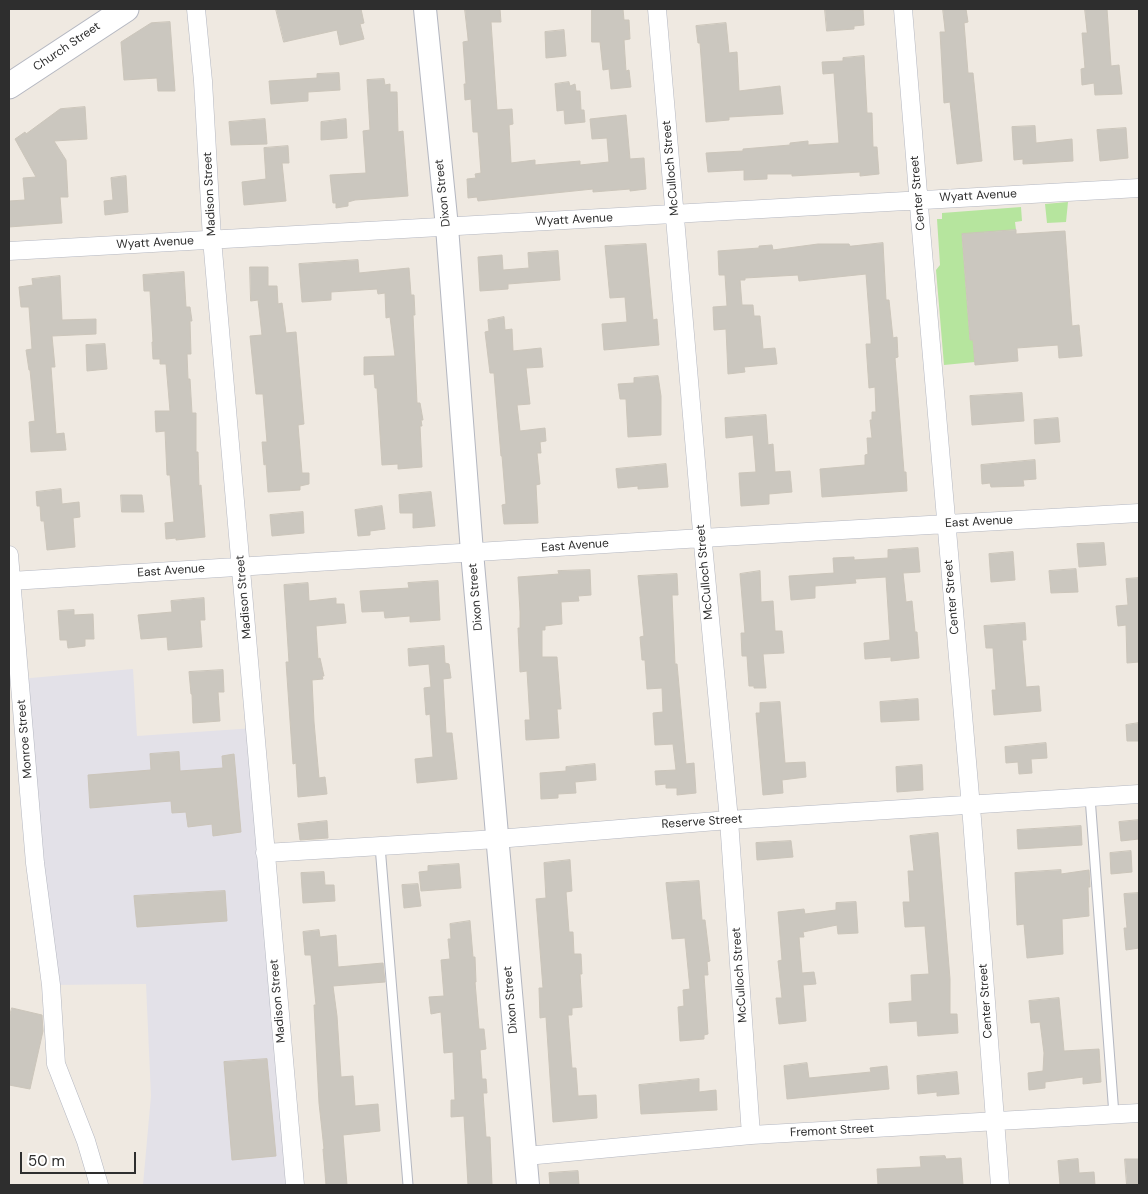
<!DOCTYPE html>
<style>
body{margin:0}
#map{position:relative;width:1148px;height:1194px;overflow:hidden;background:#efe9e1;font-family:"DM Sans",sans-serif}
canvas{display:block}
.frame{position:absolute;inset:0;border:10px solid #2e2e2e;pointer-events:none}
.scale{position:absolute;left:20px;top:1152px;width:116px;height:22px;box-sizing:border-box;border:2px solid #2e2e2e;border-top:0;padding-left:6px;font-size:15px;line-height:18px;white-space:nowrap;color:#2e2e2e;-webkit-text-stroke:4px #fff;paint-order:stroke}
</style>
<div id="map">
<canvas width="1148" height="1194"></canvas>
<div class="frame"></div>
<div class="scale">50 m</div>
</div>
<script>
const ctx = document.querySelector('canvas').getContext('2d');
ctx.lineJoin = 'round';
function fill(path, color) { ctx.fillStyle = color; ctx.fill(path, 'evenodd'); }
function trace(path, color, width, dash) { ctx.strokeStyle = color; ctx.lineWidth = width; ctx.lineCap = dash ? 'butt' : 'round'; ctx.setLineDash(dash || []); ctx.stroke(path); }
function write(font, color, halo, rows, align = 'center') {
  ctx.font = font + ' "DM Sans",sans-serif'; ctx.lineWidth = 5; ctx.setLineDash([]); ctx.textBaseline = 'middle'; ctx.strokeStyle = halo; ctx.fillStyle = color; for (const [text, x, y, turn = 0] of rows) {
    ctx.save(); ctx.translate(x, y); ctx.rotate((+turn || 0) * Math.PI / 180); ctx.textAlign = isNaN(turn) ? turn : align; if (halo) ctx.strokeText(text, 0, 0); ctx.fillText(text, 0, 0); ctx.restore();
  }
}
fill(new Path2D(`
 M133,669L137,736L255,728L295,1185H143L151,1096L146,984L51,985L19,679Z`), '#e3e1e8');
fill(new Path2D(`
 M1068,202L1066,222L1047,223L1045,204Z
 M1021,207L1022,221L1015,222L1016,230L962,235L970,340H973L975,362L944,365L936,270L940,265L937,219H942V213Z`), '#b6e59e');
const building = new Path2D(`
 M276,9H361L364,23L360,24L364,39L340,45L337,30L284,42Z
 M465,9H500L501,22H491L497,110L512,109L513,124L509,125L511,163L535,160V165L580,161V165L609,162L607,138L592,139L590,119L626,115L630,159L644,158L646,189L630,191V189L593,192V189L478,201L477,197L468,198L467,179L476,178L475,174L481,173L478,132H473L471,99L465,100L464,84H466L463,42L468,41Z
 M592,9H623L624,20H629L630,39L624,40L626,71L629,70L631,87L611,89L609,69L603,70L600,42H592Z
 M825,9L863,10L864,25L854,26V29L827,31Z
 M943,9H966L968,22L964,23L968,73H973L982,161L957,164L950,102L944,103L940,32H945Z
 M1085,9H1107L1111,66L1119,65L1122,94L1095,95L1094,83L1082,85L1081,69L1085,68L1082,33H1087Z
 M170,22L175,91H158L157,78L124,80L121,42L151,23Z
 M726,23L729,53L737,52L739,91L780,86L783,114L729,117V120L706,122L700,43H698L696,26Z
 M564,30L566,56L546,58L545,32Z
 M864,56L867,113H872L873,147H877L879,174L860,176V172L792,176V174H767V179L744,180V170L708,172L706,153L743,151V149L790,145V143L808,141V145L839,143L834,73L823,74L822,62L843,61V58Z
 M339,73L340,90L308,92V101L271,104L269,81L317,78V74Z
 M384,79L385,85L390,84V92H397L398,132L403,131L408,196L355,200L348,202V206L336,208V203H333L330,175L366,173L363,131L370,130L367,80Z
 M569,82L570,86L575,84L576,91H580L581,110H584L585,122L565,124L564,110L557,111L555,84Z
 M85,107L87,139L54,141L66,160L68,197H60L62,223L9,227V201L25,200L23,178L36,177L15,139L25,132L26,134L60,109Z
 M265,119L267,144L231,145L229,122Z
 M346,119L347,138L321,140V122Z
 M1035,126L1036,143L1072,139L1073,161L1023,164V159L1014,160L1012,127Z
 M1126,128L1128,158L1100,161L1097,130Z
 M288,146L289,163H282L286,201L244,205L242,182L266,179L264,148Z
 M126,176L128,212L105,215L104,201L113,200L111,178Z
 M1016,230V234L1065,231L1072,326L1079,325L1082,356L1059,358L1058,345L1017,348L1018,361L975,365L973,340H970L962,234Z
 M883,243L886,300H889L893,338L897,337L898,357L895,358L904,472H906L907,491L822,497L820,469L865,465V455L868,454L867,438H872L870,420H872V412H876L875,387L869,388L866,344H871V339L866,274L799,281L798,275L745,278V280H740L742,305H753L754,316H760L763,349L775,348L777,364L744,367L745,372L728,374L726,329L714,330L713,307L727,306L725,275H719L718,251L759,248V246L772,245L773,250L818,244H849L850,246Z
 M646,244L653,320L657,319L659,345L604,350L602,324L627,322L625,297L610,298L605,246Z
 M558,251L560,280L508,284V289L480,291L478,257L502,255L503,270L529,268L528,253Z
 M358,260L359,273L409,268L411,295H414L415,315H413L417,403H420L423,420H421L422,426H420L422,467L398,469V464L382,465L377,388H375L374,374L364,375V357L395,356L390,317L386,318L385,293L378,294L377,289L331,292V300L302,302L299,264Z
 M250,267H268V286H277L278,304L282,303L286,333L296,332L304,424L298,425L302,473H309V484L300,486V490L268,492L266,464L264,465L262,442H267L263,394H256L250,336L262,335L258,300L251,301Z
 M184,272L186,307H190L192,321H190L191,354H187L188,379H190L192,413H196V452H198L199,486L201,485L205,537L176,540V538L166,539L165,523L174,522L170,475H167L165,431L156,432L155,411H170L166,364H160V359H153L152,342H153L150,291H144L143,275Z
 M60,276L62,320L96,319V334L52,336L55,367H51L56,434L64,433L66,450L31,452L29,422L35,421L30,370H29L26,350L32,349L29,307H21L19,287L33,285L32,279Z
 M504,317L505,330L512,329L513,351L541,348L543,367L526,368L530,404L517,405L520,431L545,428L546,441L540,442L541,453H537L540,484L536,485L538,523L504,524L502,505L506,504L502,456H501L494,373H490L485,332L489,331L488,320Z
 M105,344L107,369L87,371L86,345Z
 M658,376L661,396V435L628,437L626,399H620L618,384L634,383V378Z
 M1022,393L1024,421L972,425L970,396Z
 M766,415L768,445L773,444L775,472L790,471L792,492L769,494V504L741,506L739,473L756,472L753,435L726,438L725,418Z
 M1058,418L1060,442L1035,444L1034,420Z
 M1035,460L1036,479L1023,480L1024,486L991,487L990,483L982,484L981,465Z
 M666,464L668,487L638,489V486L618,488L616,469Z
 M61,489L62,504L79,502L80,517L73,518L75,547L47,550L44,521H41L40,506H37L36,492Z
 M431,492L435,526L413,528V513H400L399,495Z
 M121,495H142L144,512H122Z
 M382,506L385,529L370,531V535L358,536L355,510Z
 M303,512L304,533L272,536L270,515Z
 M1104,543L1106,565L1079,567L1077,544Z
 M918,548L920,572L903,573L906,602L912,601L915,632H917L919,658L891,661V657L865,659L864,643L890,640L886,577L855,579L856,583L815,586V598L791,600L789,576L834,573L833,558L854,557V560L888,558V550Z
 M1013,552L1015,580L991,582L989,554Z
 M1076,569L1078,592L1051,593L1049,571Z
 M590,570L591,595L578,596L579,601L561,602L562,624L545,626V630H542V657H557L561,709H557L559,738L526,740L525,720H530L527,671L520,672L518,628H520V612L518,577L559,574L558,571Z
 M760,571L761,602L773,601L775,631H782L784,653L763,654L766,688H754V686H749L747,656H742L741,633H745L740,574Z
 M677,574L678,595H672L675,664H677L686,764L694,763L696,793L677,795V788H666V784L656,785L655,771L676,770L673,744L655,745L653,713L663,712L662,688L647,689L645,660H642L640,637L644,636L638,576Z
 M1139,578V662L1127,663L1126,625L1118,626L1116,606L1128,605L1126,579Z
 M438,581L440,620L410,622V616L385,618L384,611L362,612L360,591L409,588L408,583Z
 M308,583L309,601L336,598V604H344L346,623L316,626L318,659L320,658L324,676H322L323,679L312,680L314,722L319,778L325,777L327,794L298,797L296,763L293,764L286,662H289L284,585Z
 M204,598L205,620H200L202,647L168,650L167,637L141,639L138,615L172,612L171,601Z
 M74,610V615L93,614L94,639H85V646L68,648L67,640H60L58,611Z
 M1025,623L1026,640H1022L1026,687L1039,686L1041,711L994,715L992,690H996L993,648H986L984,626Z
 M444,646L445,663L449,664L451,678L443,679L446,733H452L457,779L417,783L415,759L433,757L430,714L426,715L424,688L431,687L429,664L409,666L408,649Z
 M223,670L224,692H218L220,721L193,723L192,694H191L189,672Z
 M918,699L919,720L881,722L880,702Z
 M780,702L785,763L805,762L806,777L782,780L783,793L763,795L756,713H760V703Z
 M1139,723V741H1127L1126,725Z
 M1046,743L1047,758L1031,759L1032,773L1019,774L1018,762L1006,763L1005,747Z
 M179,752L180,771L223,768L222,756L234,754L241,832L213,836L212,824L188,827L186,812L172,813L171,801L90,808L88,775L151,770L150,754Z
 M595,764L596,780L575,782L576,793L558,794V798L541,799L540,773L566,771V767Z
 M922,765L923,790L897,792L896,767Z
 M1139,820V839L1121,841L1119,822Z
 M327,821L328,838L300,840L298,824Z
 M1081,826L1082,845L1018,849L1017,830Z
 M938,833L950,979V1014H957L958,1033L918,1036L917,1021L890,1023L889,1003L912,1001L911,975L929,974L925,926L905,927L903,902H910L908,871H914L910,836Z
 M791,841L793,857L757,860L756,843Z
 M1131,851L1132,872L1111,874L1110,853Z
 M570,860L572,891L566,892L569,932H573L574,954H581L582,974H580L582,1007L572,1008V1015H568L572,1068H576L578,1096L596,1095L597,1118L553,1122L546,1017L540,1018L539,988H543L536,899L546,898L544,863Z
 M459,864L461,888L421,891L419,872L428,871V866Z
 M1061,870V874L1089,870L1090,887H1088L1089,916L1062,919L1063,954L1027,958L1024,924L1017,925L1015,873Z
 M324,872L325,885H334L335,901L303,903L301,873Z
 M699,881L702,920H705L710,961L707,962L708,975H704L708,1034L704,1035V1039L680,1041L678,1007L684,1006L683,990L690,989L685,938L672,939L666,883Z
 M418,884L421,906L404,908L402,885Z
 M225,891L227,921L137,927L134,896Z
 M1139,893V948L1126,950L1124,928H1127L1124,894Z
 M856,902L858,933L838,934L837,925L803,932L804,937H799L802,973L814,972L816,984L803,985L806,1021L779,1024L776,998H782L778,961L782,960L778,912L804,909L805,914L836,910V903Z
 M470,921L473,957H475L476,982H475L479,1029H484L486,1049L480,1050L482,1079H486L487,1093H483L486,1137H490L492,1185H468L464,1116L451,1117V1100H455L453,1052L444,1053L441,1012L431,1014L429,997L444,996L441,960L450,959L448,939H451L450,924Z
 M319,930L320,937L336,935L338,967L383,963L385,982L333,986L337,1016L341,1077L353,1076L355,1106L378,1104L380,1131L343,1135L347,1185H326L323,1149H324L319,1103L314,1005H316L311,955H305L303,932Z
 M1059,998L1064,1051L1099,1049L1101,1082L1083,1084V1077L1045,1082V1088L1029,1090L1028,1073L1043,1071L1044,1053L1040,1022L1031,1023L1029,1001Z
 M12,1008L42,1015L43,1031L30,1089L9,1085V1018Z
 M267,1059L276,1156L232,1160L224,1062Z
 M807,1063L809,1078L871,1072L870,1068L887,1066L889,1089L787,1099L784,1066Z
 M957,1072L959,1094L937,1096V1092L918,1094L917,1076Z
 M699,1079V1092L716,1090L717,1110L641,1114L639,1085Z
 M945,1156L946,1159L961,1158L963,1185H878L877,1169L921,1167L920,1157Z
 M1078,1159L1079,1173L1094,1172L1095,1185H1060L1058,1161Z
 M1125,1159H1139V1184L1127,1185Z
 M578,1171L579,1185H550L549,1173Z`);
fill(building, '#cbc7bf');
trace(building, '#cbc5ba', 1);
const service = new Path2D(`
 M1090,797L1114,1115
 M380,846L408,1185`);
const minor = new Path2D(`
 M196,9L203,81L212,239L295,1185
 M657,9L704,555L729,820L751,1135
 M903,9L920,218L972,819L1000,1185
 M9,251L1139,188
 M9,555L35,863L51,985L56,1064L86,1141L99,1185
 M11,581L702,538L1139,513
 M265,853L497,839L729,820L1139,794
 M526,1156L751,1135L1139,1113`);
const tertiary = new Path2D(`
 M425,9L447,227L472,552L528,1185`);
const secondary = new Path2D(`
 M9,86L126,9`);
trace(service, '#b4b7c1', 11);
trace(minor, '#b4b7c1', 19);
trace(tertiary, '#b4b7c1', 24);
trace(secondary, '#b4b7c1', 27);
trace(service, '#fff', 9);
trace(minor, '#fff', 18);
trace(tertiary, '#fff', 22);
trace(secondary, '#fff', 25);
write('12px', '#2e2e2e', '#fff', [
 ["Church Street",67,47,-34],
 ["McCulloch Street",671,168,-95],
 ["Dixon Street",443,193,-96],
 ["Center Street",918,193,-95],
 ["Madison Street",210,194,-93],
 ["Wyatt Avenue",978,196,-3],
 ["Wyatt Avenue",574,220,-3],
 ["Wyatt Avenue",155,243,-3],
 ["East Avenue",979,522,-3],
 ["East Avenue",575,546,-4],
 ["East Avenue",171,571,-4],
 ["McCulloch Street",705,572,-95],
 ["Madison Street",244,597,-95],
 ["Dixon Street",476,597,-95],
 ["Center Street",952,597,-95],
 ["Monroe Street",25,739,-95],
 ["Reserve Street",702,822,-4],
 ["McCulloch Street",740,975,-94],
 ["Dixon Street",511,1000,-95],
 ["Madison Street",278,1001,-95],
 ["Center Street",986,1001,-94],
 ["Fremont Street",832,1131,-3]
]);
</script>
